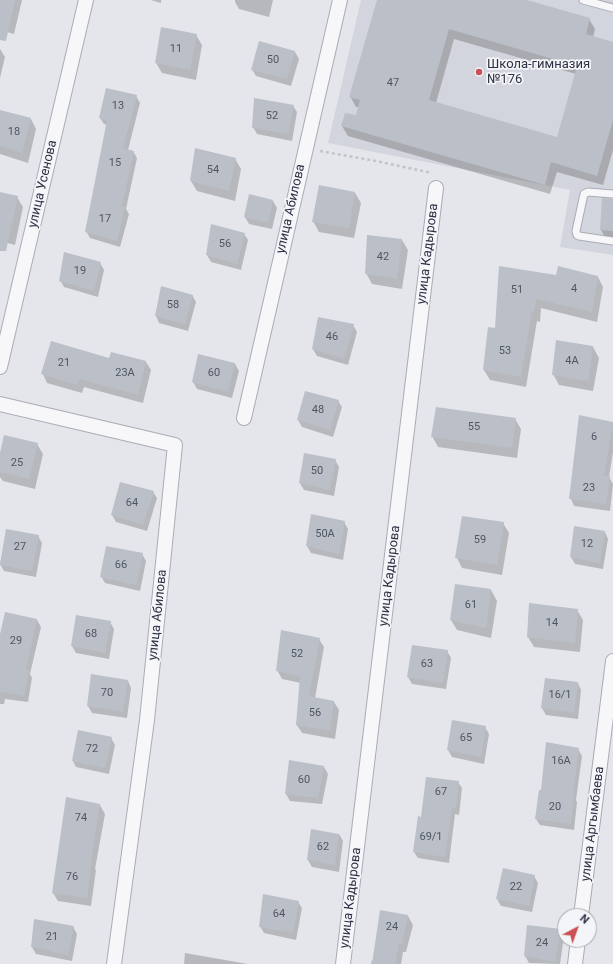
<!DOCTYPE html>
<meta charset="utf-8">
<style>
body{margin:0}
#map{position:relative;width:613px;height:964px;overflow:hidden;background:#e4e6eb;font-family:Roboto,sans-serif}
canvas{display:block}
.north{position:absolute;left:557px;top:908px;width:40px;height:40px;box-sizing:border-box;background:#f4f5f8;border:1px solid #a4a7b0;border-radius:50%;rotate:41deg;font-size:11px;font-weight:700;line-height:16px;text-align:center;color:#2c3243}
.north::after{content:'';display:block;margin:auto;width:14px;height:18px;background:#c95055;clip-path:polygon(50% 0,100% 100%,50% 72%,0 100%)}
</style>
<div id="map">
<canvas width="613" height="964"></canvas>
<div class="north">N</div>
</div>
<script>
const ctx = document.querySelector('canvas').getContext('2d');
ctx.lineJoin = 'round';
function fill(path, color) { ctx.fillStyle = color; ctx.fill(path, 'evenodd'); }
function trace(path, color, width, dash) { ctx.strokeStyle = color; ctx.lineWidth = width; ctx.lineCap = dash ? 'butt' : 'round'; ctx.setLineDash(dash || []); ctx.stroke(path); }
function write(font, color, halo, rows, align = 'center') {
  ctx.font = font + ' Roboto,sans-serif'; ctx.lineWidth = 3.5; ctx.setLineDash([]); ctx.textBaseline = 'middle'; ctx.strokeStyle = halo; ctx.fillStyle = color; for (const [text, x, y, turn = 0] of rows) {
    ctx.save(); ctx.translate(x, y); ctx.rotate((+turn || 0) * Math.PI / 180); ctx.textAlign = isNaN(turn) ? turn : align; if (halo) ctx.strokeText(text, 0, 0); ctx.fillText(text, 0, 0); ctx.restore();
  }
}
fill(new Path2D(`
 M361,0H613V255L560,247L570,190L328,143Z`), '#d2d5dd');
fill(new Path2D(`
 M0,0H22L14,34L0,30Z
 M151,0H161V3Z
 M235,0H273L269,17L239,9L235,2Z
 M378,0H523L589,19L595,29L593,37L613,43V150L603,185L557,172L550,194L348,136L342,126L357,116L359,107H356L350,96ZM454,39L576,74L558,138L436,103Z
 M196,35L202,45L196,80L162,73L156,63Z
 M0,49L5,57L0,78Z
 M295,52L299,59L291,86L256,76L252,69Z
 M136,96L140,103L128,150L133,151L137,158L126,209L129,214L120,247L90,238L86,231L107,125L104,124L100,118Z
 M293,106L297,112L292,141L257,134L253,127Z
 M0,111L31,119L36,129L28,163L0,154Z
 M235,159L241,169L235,201L197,191L191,181Z
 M0,193L17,197L23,207L15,245L0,241Z
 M355,193L361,203L354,238L319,232L313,221Z
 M273,201L277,208L272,229L249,224L245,217Z
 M602,210L613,211V238L605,237L601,230Z
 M244,234L248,240L241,270L211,262L207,255Z
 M402,240L408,250L402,289L372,284L366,273Z
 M100,263L104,270L98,297L64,287L60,280Z
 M557,276L598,277L603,287L597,322L541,308L540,322L537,321L526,387L490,380L484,370L496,329Z
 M192,295L196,302L188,331L159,323L156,316Z
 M353,325L357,332L348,365L317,356L313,349Z
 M557,341L593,347L599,358L593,391L559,385L553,374Z
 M199,355L235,364L239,371L232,398L197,389L193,382Z
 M110,359L146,362L151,370L143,403L84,387L82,393L47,383L43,374Z
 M338,401L342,407L333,437L302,427L298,420Z
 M580,417L613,423V452L609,477L613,484L610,511L574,506L571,499Z
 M515,419L521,429L517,458L438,447L432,436Z
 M37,444L43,454L35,489L3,481L0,477V457Z
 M305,454L335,460L339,467L334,496L304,490L300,483Z
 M153,492L157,498L147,531L116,522L112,515Z
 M344,522L348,529L343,560L311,553L307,546Z
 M503,523L509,533L502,575L462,568L457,558Z
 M7,530L38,536L42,543L36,577L4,571L0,564Z
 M605,532L608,539L603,569L575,564L571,557Z
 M142,554L146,561L140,591L105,583L101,576Z
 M491,590L497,601L491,638L457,630L451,620Z
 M530,604L577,610L583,620L580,652L534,647L528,637Z
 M6,613L37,620L41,627L30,674L32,678L28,702L5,699L4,704H0V641Z
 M110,622L114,629L109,659L76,653L72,646Z
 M319,639L324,647L315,698L334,702L339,710L335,739L302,733L297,725L301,683L282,679L277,670Z
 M447,651L451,658L446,689L412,684L408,677Z
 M128,681L131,688L127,718L92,713L88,706Z
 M578,683L581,690L578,719L546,715L542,708Z
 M485,727L489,734L484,764L452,757L448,750Z
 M111,738L115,745L109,774L76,767L73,761Z
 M578,749L582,756L576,800L577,802L574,830L540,825L536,819L542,791Z
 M324,767L328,774L322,804L290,801L286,794Z
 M458,782L462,788L459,815L455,814L449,863L418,858L414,852L422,818Z
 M100,805L105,814L95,869L96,870L91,906L58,901L53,893Z
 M339,834L343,841L339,872L312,867L308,860Z
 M534,876L538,883L532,912L501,906L497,899Z
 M298,902L302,908L296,940L264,933L260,926Z
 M381,912L408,916L413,925L406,952H403L401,964H371L372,960L374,961Z
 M73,927L77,934L72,961L36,954L32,947Z
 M560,930L564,936L560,964L529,963L525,956Z
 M185,953L248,964H184Z`), '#0003');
fill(new Path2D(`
 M0,0H15L6,41L0,40Z
 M377,0H527L590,18L586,34L613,42V120L597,176L551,162L545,185L341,126L345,113L356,115L360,100L349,97ZM449,29L577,66L557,137L429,100Z
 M161,27L197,34L190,70L155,63Z
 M259,41L295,51L287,79L251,70Z
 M106,88L137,95L123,148L134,151L122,206L125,207L117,241L85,232L107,120L99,118Z
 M254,98L294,105L288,134L252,128Z
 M0,110L31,118L22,153L0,146Z
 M195,148L236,158L229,191L190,181Z
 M319,185L355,192L349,228L312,222Z
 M0,192L18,196L6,251H0Z
 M249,194L273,200L268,223L244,217Z
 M602,198L613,199V231L600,230Z
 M211,224L245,233L237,264L206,255Z
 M367,235L402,239L397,279L365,274Z
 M64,252L101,262L94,291L59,281Z
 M499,266L556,275L558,266L598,276L592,312L536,299L534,312L532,311L521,377L483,370L488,327L495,328Z
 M161,286L193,295L185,324L155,316Z
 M318,317L354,324L344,359L312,349Z
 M556,340L593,346L588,381L552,375Z
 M51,341L109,358L111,352L146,361L138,395L79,379L78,385L41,374Z
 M198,354L235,363L228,392L192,382Z
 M305,391L339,400L330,430L297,420Z
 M436,407L516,418L512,448L431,437Z
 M579,415L613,422L604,476H610L606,504L569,499Z
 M4,435L38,443L29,479L0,472V453Z
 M304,453L336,459L330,490L299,483Z
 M120,482L154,491L143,525L111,515Z
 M311,514L345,521L339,554L306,546Z
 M462,516L504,522L497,565L455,558Z
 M574,526L605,531L600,563L570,557Z
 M6,529L39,535L32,571L0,565Z
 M106,546L143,553L137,585L100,577Z
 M455,584L491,589L486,628L450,620Z
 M529,603L578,609L575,643L527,637Z
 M5,612L37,619L26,669L29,670L24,696L0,692V634Z
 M76,615L111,621L105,653L71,646Z
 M281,630L320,638L309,696L334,701L330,731L296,725L300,676L276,671Z
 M412,645L448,650L443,683L407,677Z
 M91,674L128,680L123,712L87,706Z
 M545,678L578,682L574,713L541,708Z
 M452,720L486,726L481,757L447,750Z
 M78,730L112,737L105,768L72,761Z
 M546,742L579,748L573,794H574L571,824L535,819L539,790H541Z
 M289,760L324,766L318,798L285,794Z
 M426,777L459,781L456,808H452L445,857L413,852L418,816L421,817Z
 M66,797L100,804L91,861H92L87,898L52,893Z
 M311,829L339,834L335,865L307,860Z
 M503,868L535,875L529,906L496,899Z
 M263,894L299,901L293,933L259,927Z
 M380,910L408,915L402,944H399L395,964H372Z
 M34,919L74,926L68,955L31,947Z
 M527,925L561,929L555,962L524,956Z`), '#bbbfc8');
const lane = new Path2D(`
 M583,0L613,8
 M613,194L588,192L584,194L576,231L577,235L579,236L613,241`);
const street = new Path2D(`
 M0,367L86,0
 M0,404L175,445L147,720L114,964
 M244,418L340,0
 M581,916L613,661
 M343,964L436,188
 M575,964L578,940`);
trace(lane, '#a9acb5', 9);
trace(street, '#a9acb5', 16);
trace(new Path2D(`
 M320,151L376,161L432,173`), '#c2c4ca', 2.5, [3, 3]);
trace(lane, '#f7f7f9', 7);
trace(street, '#f7f7f9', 14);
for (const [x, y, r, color] of [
 [479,72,4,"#c95055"]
]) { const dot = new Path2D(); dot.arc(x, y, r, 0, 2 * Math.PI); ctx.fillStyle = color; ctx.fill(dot); trace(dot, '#f4f5f8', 1.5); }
write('11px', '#505564', null, [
 ["11",176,49],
 ["50",273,60],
 ["47",393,83],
 ["13",118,106],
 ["52",272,116],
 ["18",14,132],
 ["15",115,163],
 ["54",213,170],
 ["17",105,219],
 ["56",225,244],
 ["42",383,257],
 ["19",80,271],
 ["4",574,289],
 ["51",517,290],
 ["58",173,305],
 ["46",332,337],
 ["53",505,351],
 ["4А",572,361],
 ["21",64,363],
 ["23А",125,373],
 ["60",214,373],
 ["48",318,410],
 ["55",474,427],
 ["6",594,437],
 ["25",17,463],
 ["50",317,471],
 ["23",589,488],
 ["64",132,503],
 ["50А",325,534],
 ["59",480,540],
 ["12",587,544],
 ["27",20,547],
 ["66",121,565],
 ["61",471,605],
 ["14",552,623],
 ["68",91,634],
 ["29",16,641],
 ["52",297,654],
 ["63",427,664],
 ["70",107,693],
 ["16/1",560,695],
 ["56",315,713],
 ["65",466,738],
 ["72",92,749],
 ["16А",561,761],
 ["60",304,780],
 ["67",441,792],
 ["20",555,807],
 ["74",81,818],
 ["69/1",431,837],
 ["62",323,847],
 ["76",72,877],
 ["22",516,887],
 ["64",279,914],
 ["24",392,927],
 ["21",52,937],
 ["24",542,943]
]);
write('13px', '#2c3243', '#f4f5f8', [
 ["Школа-гимназия",487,65],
 ["№176",487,80]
], 'left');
write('13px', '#2c3243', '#f4f5f8', [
 ["улица Усенова",43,184,-77],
 ["улица Абилова",291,209,-77],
 ["улица Кадырова",428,254,-83],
 ["улица Кадырова",390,576,-83],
 ["улица Абилова",158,615,-84],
 ["улица Аргымбаева",593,824,-83],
 ["улица Кадырова",351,898,-83]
]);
</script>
